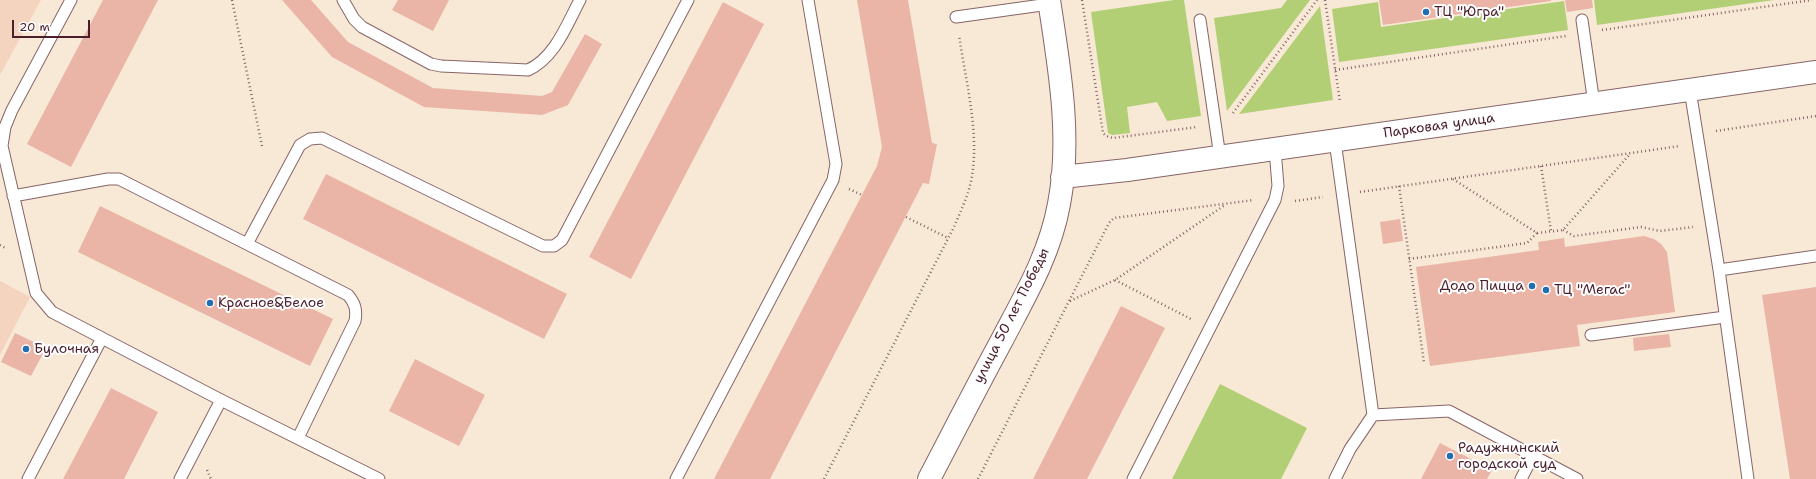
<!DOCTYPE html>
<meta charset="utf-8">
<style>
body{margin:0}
#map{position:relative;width:1816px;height:479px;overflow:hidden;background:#f8e8d6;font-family:"Shantell Sans",sans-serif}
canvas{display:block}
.scale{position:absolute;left:12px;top:20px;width:78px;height:18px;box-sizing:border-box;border:2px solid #4a1f2b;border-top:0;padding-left:5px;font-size:12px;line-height:14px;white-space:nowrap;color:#4a1f2b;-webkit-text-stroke:3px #fff;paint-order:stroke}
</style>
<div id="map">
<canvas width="1816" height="479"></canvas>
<div class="scale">20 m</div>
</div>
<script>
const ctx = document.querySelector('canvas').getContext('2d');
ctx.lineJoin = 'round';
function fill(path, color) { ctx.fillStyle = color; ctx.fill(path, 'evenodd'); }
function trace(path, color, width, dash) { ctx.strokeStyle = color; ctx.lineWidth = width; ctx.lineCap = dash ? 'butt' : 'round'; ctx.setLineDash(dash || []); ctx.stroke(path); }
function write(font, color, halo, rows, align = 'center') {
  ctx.font = font + ' "Shantell Sans",sans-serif'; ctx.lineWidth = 4; ctx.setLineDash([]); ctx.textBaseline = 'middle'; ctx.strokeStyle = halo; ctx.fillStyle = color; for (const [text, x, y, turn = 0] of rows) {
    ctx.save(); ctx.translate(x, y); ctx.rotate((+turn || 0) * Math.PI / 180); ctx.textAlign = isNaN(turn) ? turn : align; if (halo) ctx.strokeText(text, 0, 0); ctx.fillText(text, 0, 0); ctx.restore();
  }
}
fill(new Path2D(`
 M0,0H41L0,75Z
 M0,281L30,297L0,355Z`), '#f4d3bf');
fill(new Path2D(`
 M1174,0H1184L1201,116L1167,121L1157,102L1127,107L1130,133L1112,135L1108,133L1091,12Z
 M1287,0H1310L1227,111L1214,18L1281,8Z
 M1594,0H1774L1597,25Z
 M1564,1L1568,30L1339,62L1332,9L1378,2L1381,27Z
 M1320,6L1333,100L1239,114Z
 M1220,384L1307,428L1281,479H1172Z`), '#b2cf75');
fill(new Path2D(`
 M103,0H158L71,167L27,144Z
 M282,0H311L348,42L433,88L542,96L552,92L585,34L602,44L568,105L542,115L424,107L332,57Z
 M398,0H449L433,31L392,10Z
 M857,0H908L932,143L937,144L929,184L923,183L770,479H714L877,166L882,147Z
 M1379,0H1551V1L1383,25Z
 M1565,0H1592L1593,8L1567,12Z
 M723,2L764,24L631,279L589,257Z
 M326,174L567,294L544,339L303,219Z
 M100,206L333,319L310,366L78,252Z
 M1400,219L1403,241L1383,244L1380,222Z
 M1644,236L1654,239L1661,244L1667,252L1675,312L1577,325L1580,346L1430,366L1416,267L1539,250L1538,242L1564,238L1565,247Z
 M1816,287V479H1790L1762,295Z
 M1121,306L1165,328L1087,479H1033Z
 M15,333L46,348L31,376L1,362Z
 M1669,334L1671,347L1634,351L1633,338Z
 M415,359L485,395L459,446L389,411Z
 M111,388L158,412L124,479H63Z
 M1440,443L1492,470L1487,479H1421Z`), '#eab5a7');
const service = new Path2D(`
 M71,0L12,110L5,127L2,146L36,293L52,312L221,400L379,479
 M343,0L354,19L362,27L431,64L441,66L528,70C555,58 567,24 580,0
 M956,17L1049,4
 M1200,20L1220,157
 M1582,20L1594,104
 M1690,90L1719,270L1748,479
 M13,196L108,179H119L247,244
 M1719,270L1816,256
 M1591,335L1725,317
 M1373,415L1449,411L1577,479
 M298,438L355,321C357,310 355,303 348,295L247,244L300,145L310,139L322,138L543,246H554L562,240L688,0
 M28,479L102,338
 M180,479L221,400
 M676,479L833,180L836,164L808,0
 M1133,479L1275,200L1278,186L1275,149
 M1335,479L1350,449L1373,415L1335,141
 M1521,479L1533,456`);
const minor = new Path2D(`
 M1062,177L1127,170L1816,72
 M929,479C953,433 977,386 1002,340C1025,296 1050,254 1059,204C1072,137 1059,66 1049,0`);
trace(service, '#876567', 13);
trace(minor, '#876567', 24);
trace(new Path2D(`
 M232,0L262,146
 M1082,0L1103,133L1106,136L1113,138L1197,127
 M1325,0L1340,102
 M1602,30L1812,0
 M1335,70L1566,36
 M1233,113L1317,0
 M1716,131L1816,116
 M1541,166L1551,231
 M1453,179L1537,233L1563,230L1630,154
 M1399,186L1424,363
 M849,189L862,195
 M1360,192L1680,146
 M1295,201L1323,197
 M906,217L948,238
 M1563,230L1574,236L1641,227L1660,231L1693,227
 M0,245L7,249
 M1409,259L1527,243L1537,233
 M1115,280L1193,320
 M1070,301L1115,280L1225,205
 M207,470L211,479
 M824,479L954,227C962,208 971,190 973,169C978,127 965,77 959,35
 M978,479L1109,223L1114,218L1254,200`), '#876567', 2.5, [1, 3]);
trace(service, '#fff', 11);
trace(minor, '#fff', 22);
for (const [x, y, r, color] of [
 [1426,12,4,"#1f6fb2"],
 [1532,286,4,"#1f6fb2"],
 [1546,290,4,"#1f6fb2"],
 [210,303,4,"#1f6fb2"],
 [26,349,4,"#1f6fb2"],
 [1450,456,4,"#1f6fb2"]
]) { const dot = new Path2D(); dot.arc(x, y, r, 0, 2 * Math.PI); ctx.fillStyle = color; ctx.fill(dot); trace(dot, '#fff', 1.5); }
write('14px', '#4a1f2b', '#fff', [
 ["ТЦ \"Югра\"",1434,12],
 ["Додо Пицца",1524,286,"right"],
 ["ТЦ \"Мегас\"",1554,290],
 ["Красное&Белое",218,303],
 ["Булочная",34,349],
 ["Радужнинский",1458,448],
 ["городской суд",1458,464]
], 'left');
write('14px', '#4a1f2b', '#fff', [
 ["Парковая улица",1439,126,-8],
 ["улица 50 лет Победы",1012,316,-63]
]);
</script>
